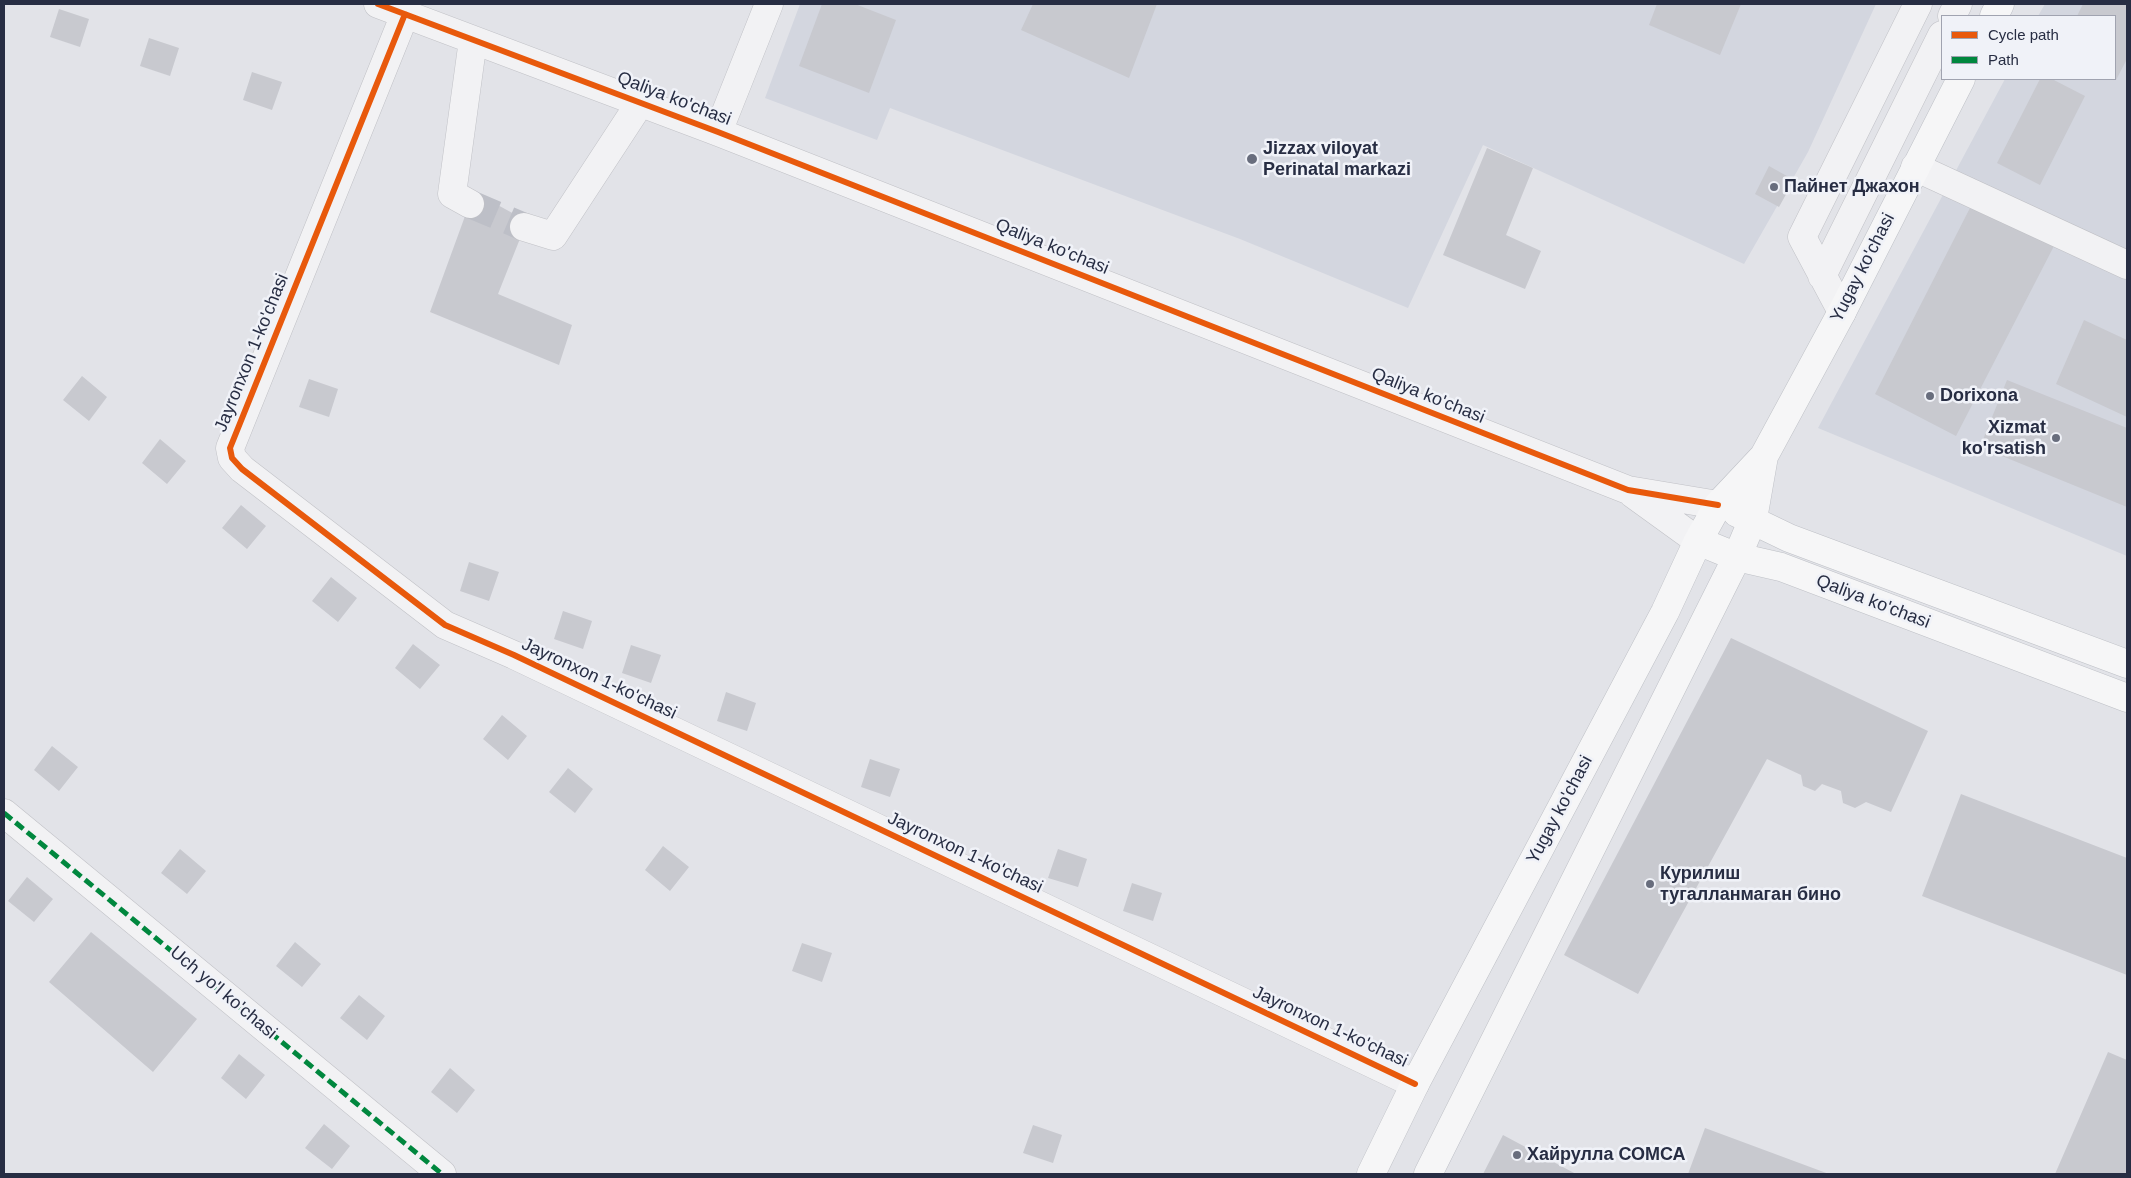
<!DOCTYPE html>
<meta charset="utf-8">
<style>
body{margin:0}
#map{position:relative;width:2131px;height:1178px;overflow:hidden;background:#e2e3e8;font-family:Arial,sans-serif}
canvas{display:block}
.frame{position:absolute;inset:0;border:5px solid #272d43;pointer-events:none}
.legend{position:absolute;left:1941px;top:15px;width:175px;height:65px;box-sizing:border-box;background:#f0f2f8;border:1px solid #a0a3b0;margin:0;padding:6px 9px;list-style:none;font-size:15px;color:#272d43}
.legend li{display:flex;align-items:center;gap:10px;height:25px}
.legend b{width:25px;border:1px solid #a0a3b0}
</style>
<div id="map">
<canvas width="2131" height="1178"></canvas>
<div class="frame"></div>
<ul class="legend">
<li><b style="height:6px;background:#e8590c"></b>Cycle path</li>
<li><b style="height:6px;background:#00873e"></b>Path</li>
</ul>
</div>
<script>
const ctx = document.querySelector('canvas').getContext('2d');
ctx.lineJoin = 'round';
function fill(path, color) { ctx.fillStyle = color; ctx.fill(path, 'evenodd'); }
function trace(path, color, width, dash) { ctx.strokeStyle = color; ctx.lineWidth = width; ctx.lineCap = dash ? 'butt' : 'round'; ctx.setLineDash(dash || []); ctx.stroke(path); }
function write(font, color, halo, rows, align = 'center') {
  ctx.font = font + ' Arial,sans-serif'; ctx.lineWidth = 5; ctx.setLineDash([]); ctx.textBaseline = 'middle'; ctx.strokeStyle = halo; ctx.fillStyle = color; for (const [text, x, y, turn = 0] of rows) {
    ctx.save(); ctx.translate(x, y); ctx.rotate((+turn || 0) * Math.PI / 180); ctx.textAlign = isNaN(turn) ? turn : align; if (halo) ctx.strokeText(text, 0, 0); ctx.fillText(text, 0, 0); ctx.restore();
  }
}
fill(new Path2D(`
 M800,4H1876L1808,152L1744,264L1483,145L1408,308L1240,239L890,108L877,140L765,98Z
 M2045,4H2127V556L1818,428L2005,79H2115V16H2038Z`), '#d3d6df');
fill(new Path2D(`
 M822,4H855L896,20L869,93L799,66Z
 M1033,4H1157L1129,78L1021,30Z
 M1657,4H1741L1720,55L1649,25Z
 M2083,4H2127V59L2116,80L2115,16H2077Z
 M59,9L89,19L80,47L50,37Z
 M149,38L179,48L170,76L140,66Z
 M252,72L282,82L272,110L243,100Z
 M2040,79H2052L2085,96L2040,185L1997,163Z
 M1487,148L1533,168L1506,235L1541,251L1525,289L1443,255Z
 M1769,166L1794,180L1779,207L1755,194Z
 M472,197H483L527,221L498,294L572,325L559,365L430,312Z
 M1972,204L2054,246L1956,436L1875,394Z
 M2084,320L2127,340V417L2056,384Z
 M82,376L107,397L89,421L63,400Z
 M309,379L338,389L329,417L299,407Z
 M2007,380L2127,428V507L1980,447Z
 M160,439L186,461L167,484L142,463Z
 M241,505L266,526L247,549L222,528Z
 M469,562L499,572L489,601L460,591Z
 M331,577L357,598L338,622L312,601Z
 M563,611L592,621L583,649L554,639Z
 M1731,638L1928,731L1891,812L1866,802L1855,808L1843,803L1841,791L1822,784L1815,791L1803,786L1801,775L1767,759L1638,994L1564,955Z
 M413,644L440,665L420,689L395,668Z
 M631,645L661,655L651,683L622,673Z
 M726,692L756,703L747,731L717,721Z
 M502,715L527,736L508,760L483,739Z
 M52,746L78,767L59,791L34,770Z
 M870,759L900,769L890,797L861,787Z
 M568,768L593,789L575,813L549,792Z
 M1961,794L2127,858V975L1922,896Z
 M663,846L689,867L670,891L645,870Z
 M180,849L206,871L187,894L161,873Z
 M1058,849L1087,859L1078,887L1048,878Z
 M27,877L53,899L34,922L8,901Z
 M1132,883L1162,893L1153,921L1123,911Z
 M91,932L197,1019L153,1072L49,982Z
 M295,942L321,964L302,987L276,966Z
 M802,943L832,953L822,982L792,971Z
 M359,995L385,1016L367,1040L340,1018Z
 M2108,1052L2127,1060V1174H2055Z
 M239,1054L265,1075L246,1099L221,1078Z
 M450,1068L475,1090L457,1113L431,1092Z
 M324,1124L350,1146L332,1169L305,1148Z
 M1033,1125L1062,1135L1053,1163L1023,1153Z
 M1705,1128L1829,1174H1688Z
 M1503,1135L1576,1174H1483Z`), '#c8c9cf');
trace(new Path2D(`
 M470,204L524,227`), '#bdbfc7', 28, [28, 14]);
const minor = new Path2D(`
 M378,4L718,132L1628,490L1718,505
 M405,14L230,448L232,458L242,469L445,625L514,655L1415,1084
 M1952,16L1958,4
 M718,132L769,4
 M1915,167L2127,265
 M470,204L452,194L473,40
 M524,227L553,236L640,103
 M1822,276L1942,35
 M1842,312L1802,237L1918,4
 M1633,494L1698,541
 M4,813L442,1174`);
const major = new Path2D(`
 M1994,16L2000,4
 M1737,513L1789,538L2127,664
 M1698,541L1737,557L1781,567L2127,698
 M1371,1174L1415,1084L1665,612L1698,541L1718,505L1764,456L1842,312L1961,79
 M1428,1174L1737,557L1753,519L1764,456`);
trace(minor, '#c0c1c6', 29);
trace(major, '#bec0c6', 29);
trace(minor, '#f2f2f4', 28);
trace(major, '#f6f6f7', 28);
trace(new Path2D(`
 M4,813L442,1174`), '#00873e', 5, [10, 5]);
trace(new Path2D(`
 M378,4L718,132L1628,490L1718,505
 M405,14L230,448L232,458L242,469L445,625L514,655L1415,1084`), '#e8590c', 6);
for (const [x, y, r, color] of [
 [1252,159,6,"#686d7d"],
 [1774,187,5,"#686d7d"],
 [1930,396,5,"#686d7d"],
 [2056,438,5,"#686d7d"],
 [1650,884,5,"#686d7d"],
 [1517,1155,5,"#686d7d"]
]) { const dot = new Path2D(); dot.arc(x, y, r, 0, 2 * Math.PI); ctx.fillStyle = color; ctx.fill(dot); trace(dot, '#f0f2f8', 2); }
write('18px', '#272d43', '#f0f2f8', [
 ["Qaliya ko'chasi",674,99,21],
 ["Qaliya ko'chasi",1052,247,22],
 ["Yugay ko'chasi",1863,268,-63],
 ["Jayronxon 1-ko'chasi",252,353,-68],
 ["Qaliya ko'chasi",1428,396,22],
 ["Qaliya ko'chasi",1873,602,21],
 ["Jayronxon 1-ko'chasi",599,679,25],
 ["Yugay ko'chasi",1560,810,-62],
 ["Jayronxon 1-ko'chasi",965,853,25],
 ["Uch yo'l ko'chasi",223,993,40],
 ["Jayronxon 1-ko'chasi",1330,1027,25]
]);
write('bold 18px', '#272d43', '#f0f2f8', [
 ["Jizzax viloyat",1263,149],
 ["Perinatal markazi",1263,170],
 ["Пайнет Джахон",1784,187],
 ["Dorixona",1940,396],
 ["Xizmat",2046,428,"right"],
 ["ko'rsatish",2046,449,"right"],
 ["Курилиш",1660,874],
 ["тугалланмаган бино",1660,895],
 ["Хайрулла СОМСА",1527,1155]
], 'left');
</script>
